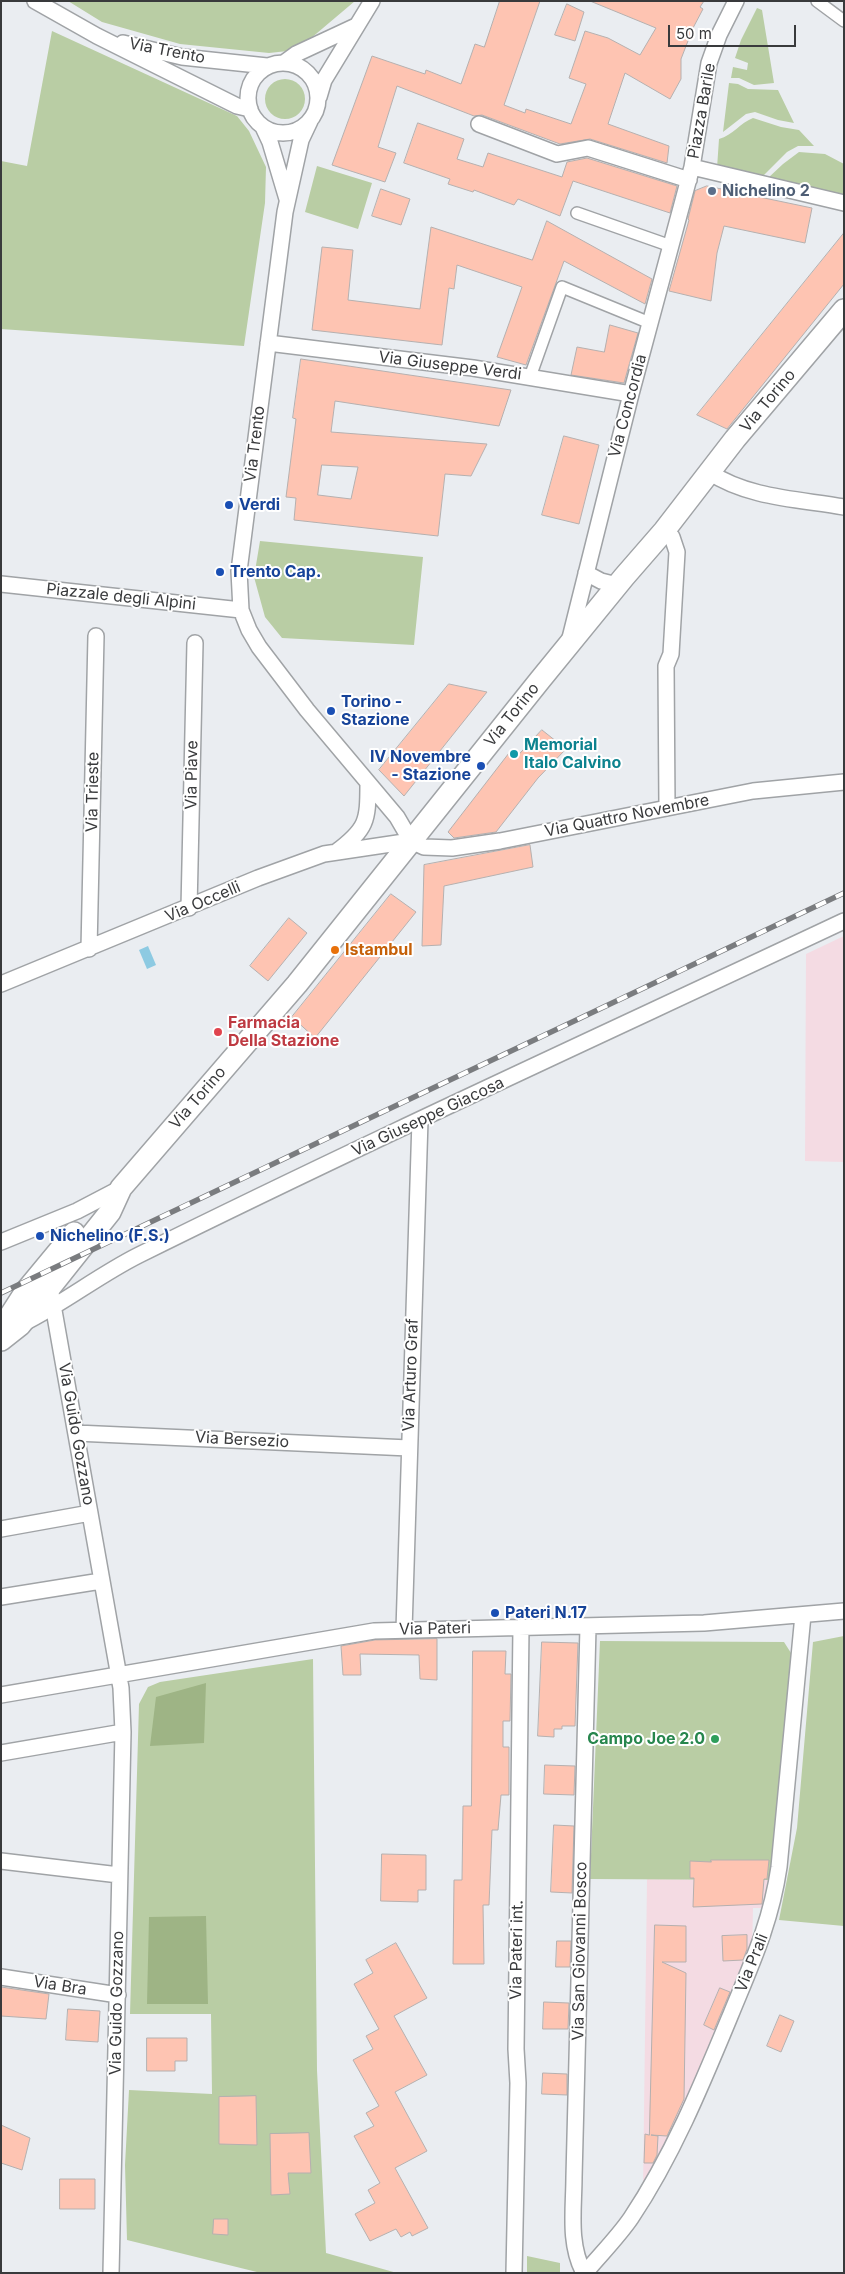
<!DOCTYPE html>
<style>
body{margin:0}
#map{position:relative;width:845px;height:2274px;overflow:hidden;background:#eaedf1;font-family:Inter,sans-serif}
canvas{display:block}
.frame{position:absolute;inset:0;border:2px solid #393a3c;pointer-events:none}
.scale{position:absolute;left:668px;top:25px;width:128px;height:22px;box-sizing:border-box;border:2px solid #393a3c;border-top:0;padding-left:6px;font-size:15px;line-height:18px;white-space:nowrap;color:#393a3c;-webkit-text-stroke:4px #fff;paint-order:stroke}
</style>
<div id="map">
<canvas width="845" height="2274"></canvas>
<div class="frame"></div>
<div class="scale">50 m</div>
</div>
<script>
const ctx = document.querySelector('canvas').getContext('2d');
ctx.lineJoin = 'round';
function fill(path, color) { ctx.fillStyle = color; ctx.fill(path, 'evenodd'); }
function trace(path, color, width, dash) { ctx.strokeStyle = color; ctx.lineWidth = width; ctx.lineCap = dash ? 'butt' : 'round'; ctx.setLineDash(dash || []); ctx.stroke(path); }
function write(font, color, halo, rows, align = 'center') {
  ctx.font = font + ' Inter,sans-serif'; ctx.lineWidth = 4; ctx.setLineDash([]); ctx.textBaseline = 'middle'; ctx.strokeStyle = halo; ctx.fillStyle = color; for (const [text, x, y, turn = 0] of rows) {
    ctx.save(); ctx.translate(x, y); ctx.rotate((+turn || 0) * Math.PI / 180); ctx.textAlign = isNaN(turn) ? turn : align; if (halo) ctx.strokeText(text, 0, 0); ctx.fillText(text, 0, 0); ctx.restore();
  }
}
fill(new Path2D(`
 M844,936V1162L805,1161L806,954Z
 M647,1879L770,1880L762,1908H753L752,1954L672,2138L643,2191Z`), '#f4dbe3');
fill(new Path2D(`
 M68,1H355L297,50L269,53L180,44L102,22Z
 M757,8L762,10L774,83L754,85L739,78H731L733,67L747,70L748,63L735,58L741,40Z
 M52,31L237,116L249,131L266,167L265,203L244,346L1,329V161L27,166Z
 M265 99a20 20 0 1 1 40 0a20 20 0 1 1-40 0Z
 M729,83L738,84L748,89L778,90L794,123L778,120L755,112L746,114L723,132Z
 M753,118L781,127L799,130L814,146H798L787,152L762,177L717,168L719,139C733,135 740,123 753,118Z
 M799,152L825,154L844,164V195L767,179L783,164Z
 M317,166L372,183L358,229L305,212Z
 M260,541L423,557L414,645L282,638L265,617L254,577Z
 M844,1636V1926L779,1920L797,1828L813,1642Z
 M600,1641L784,1642L791,1653L770,1880L590,1879Z
 M313,1659L317,2070L326,2253L397,2273H261L127,2240L125,2165L129,2090L212,2094L211,2014H130L139,1704L148,1687L160,1682Z
 M527,2256L560,2263V2273H527Z`), '#b9cda4');
fill(new Path2D(`
 M206,1683L204,1743L150,1746L156,1697Z
 M206,1916L208,2004H147L149,1917Z`), '#9eb485');
fill(new Path2D(`
 M148,946L156,965L147,969L139,950Z`), '#8dcae2');
const building = new Path2D(`
 M500,1H540L504,105L525,113L526,109L571,124L586,84L569,78L585,31L608,38L640,55L656,28L590,1H704L700,7L703,9L693,28L681,59V79L670,99L625,73L608,124L669,146L667,163L590,139L560,144L482,115L474,116L397,86L378,147L396,153L385,182L332,165L372,56L425,74L426,70L461,84L475,44L484,47Z
 M567,4L584,12L575,41L555,35Z
 M418,123L464,139L457,159L483,167L488,153L562,177L567,162L587,158L677,186L670,213L573,181L560,216L518,199L514,205L474,190L473,192L448,184L450,179L404,163Z
 M707,186L812,208L805,243L724,226L717,253L711,301L669,291L689,220L688,219L695,191Z
 M381,189L410,199L401,225L372,216Z
 M547,221L652,279L645,304L564,261L526,365L497,357L522,287L457,265L454,289L449,288L442,345L312,330L322,247L353,250L348,300L420,309L431,227L532,260Z
 M844,233V284L731,424L727,429L697,415Z
 M610,325L638,333L624,383L571,375L577,347L604,352Z
 M301,359L511,390L499,426L335,401L331,432L487,444L471,476L445,474L438,536L294,520L296,498L286,497L296,419L293,418ZM322,465L358,467L351,499L318,495Z
 M564,436L599,445L579,524L542,515Z
 M449,684L487,692L404,796L379,770Z
 M542,730L566,749L538,778L496,832L454,838L448,832L509,753L515,758Z
 M530,845L533,867L444,886L441,945L422,946L424,865Z
 M391,894L416,912L315,1038L292,1017Z
 M289,918L307,933L268,981L250,966Z
 M437,1639V1680L420,1679L419,1655L360,1654L361,1675H343L341,1646L375,1640Z
 M542,1642L578,1643L575,1726H562V1729H554V1737L538,1736Z
 M473,1651H506L505,1674H511L510,1721H503V1747H509V1795H501L498,1830H492L489,1905H483L484,1964H453L454,1880H462L463,1806H471Z
 M545,1765L575,1766L574,1795L544,1794Z
 M554,1825L574,1826L572,1893L551,1892Z
 M382,1854L426,1855V1890H418V1902L381,1901Z
 M711,1860H769L767,1879H764L762,1904L693,1907L694,1878H690V1861L711,1862Z
 M655,1925L686,1926V1962H662L686,1973L684,2099L667,2136L651,2135L658,2136L657,2155L653,2163H644L645,2134L649,2135Z
 M747,1935V1949L743,1960L723,1961L722,1936Z
 M557,1941H571L570,1967H556Z
 M396,1943L427,1998L394,2016L427,2075L395,2092L427,2151L395,2168L428,2228L412,2236L410,2232L401,2237L396,2229L370,2241L355,2214L375,2203L368,2190L380,2183L354,2136L374,2126L366,2113L379,2106L353,2060L373,2049L366,2036L379,2029L354,1984L373,1973L366,1960Z
 M1,1987L49,1994L46,2019L1,2016Z
 M720,1988L730,1992L714,2030L704,2025Z
 M544,2002L569,2003L568,2029H543Z
 M68,2009L100,2011L98,2042L66,2040Z
 M780,2015L794,2021L781,2052L767,2046Z
 M147,2038H187V2061H175V2071H147Z
 M543,2073L567,2074V2095L542,2094Z
 M256,2096L257,2145L219,2144V2097Z
 M1,2125L30,2138L22,2170L1,2163Z
 M309,2133L311,2173H288L290,2194L271,2195L270,2134Z
 M60,2179H95V2209H60Z
 M214,2219H228V2235L213,2234Z`);
fill(building, '#fec4b2');
trace(building, '#b5b0af', 1);
const pedestrian = new Path2D(`
 M817,1L844,21
 M577,213L671,246
 M530,377L562,287L650,323`);
const minor = new Path2D(`
 M35,1L97,36L237,106L250,109
 M123,43L182,57L267,66
 M285,62L296,54L356,26
 M248 98a35 35 0 1 1 70 0a35 35 0 1 1-70 0Z
 M319,97L324,80L372,1
 M310,121L301,140L285,212L239,571L241,610L249,630L259,647L307,710L397,817L411,841
 M479,124L557,154L588,148L689,180
 M263,127L270,142L287,199
 M692,167L844,203
 M268,343L473,368L631,394
 M709,472C748,498 798,499 844,507
 M664,531L672,537L677,552L671,654L666,666L667,807
 M586,573L601,581L617,585
 M1,584L241,610
 M569,642L631,394L692,167L709,63L719,35L736,1
 M411,841L424,847L452,848L500,841L753,791L844,782
 M336,852C367,829 368,821 368,784
 M189,908L195,643
 M89,949L96,636
 M1,984L258,878L324,854L411,841
 M1,1242L77,1211L121,1188
 M50,1288L121,1688L123,1732L111,2273
 M24,1323C64,1303 99,1275 139,1255C371,1140 608,1032 844,921
 M76,1433L409,1448
 M1,1529L90,1513
 M1,1597L101,1581
 M404,1630L420,1120
 M1,1695L374,1631L704,1623L844,1611
 M1,1753L123,1732
 M1,1861L119,1875
 M1,1977L118,1995
 M514,2273L518,2083L516,2049L521,1627
 M584,2273C568,2244 574,2208 574,2177L588,1627
 M585,2273C600,2255 618,2237 631,2218C673,2155 702,2084 731,2014C752,1963 771,1922 779,1867L803,1615`);
const secondary = new Path2D(`
 M1,1330L26,1291L74,1233
 M1,1340L20,1325L110,1212L121,1188L297,984L540,680L624,577L664,531L735,439L844,310`);
trace(pedestrian, '#a0a3a6', 14);
trace(minor, '#a0a3a6', 18);
trace(secondary, '#a0a3a6', 24);
trace(pedestrian, '#fff', 11);
trace(minor, '#fff', 15);
trace(secondary, '#fff', 21);
const rail = new Path2D(`
 M1,1293L844,893`);
trace(rail, '#7a7c7f', 5.5);
trace(rail, '#fff', 4, [11]);
for (const [x, y, r, color] of [
 [712,191,5,"#5c6f8a"],
 [229,505,5,"#1a4fb4"],
 [220,572,5,"#1a4fb4"],
 [331,711,5,"#1a4fb4"],
 [514,754,5,"#0f9aa8"],
 [481,766,5,"#1a4fb4"],
 [335,950,5,"#e8710a"],
 [218,1032,5,"#e0444e"],
 [40,1236,5,"#1a4fb4"],
 [495,1613,5,"#1a4fb4"],
 [715,1739,5,"#2e9e5b"]
]) { const dot = new Path2D(); dot.arc(x, y, r, 0, 2 * Math.PI); ctx.fillStyle = color; ctx.fill(dot); trace(dot, '#fff', 2); }
write('16px', '#393a3c', '#fff', [
 ["Via Trento",167,51,11],
 ["Piazza Barile",702,111,-80],
 ["Via Giuseppe Verdi",450,366,7],
 ["Via Torino",768,401,-50],
 ["Via Concordia",628,406,-75],
 ["Via Trento",255,444,-83],
 ["Piazzale degli Alpini",121,597,6],
 ["Via Torino",512,715,-51],
 ["Via Piave",192,775,-89],
 ["Via Trieste",93,792,-89],
 ["Via Quattro Novembre",627,816,-11],
 ["Via Occelli",203,902,-23],
 ["Via Torino",198,1098,-49],
 ["Via Giuseppe Giacosa",428,1117,-25],
 ["Via Arturo Graf",411,1375,-88],
 ["Via Guido Gozzano",76,1434,80],
 ["Via Bersezio",242,1440,3],
 ["Via Pateri",435,1629,-1],
 ["Via Pateri int.",517,1950,-89],
 ["Via San Giovanni Bosco",580,1951,-89],
 ["Via Prali",752,1963,-68],
 ["Via Bra",60,1986,9],
 ["Via Guido Gozzano",117,2003,-89]
]);
write('bold 16px', '#4e5e75', '#fff', [
 ["Nichelino 2",722,191]
], 'left');
write('bold 16px', '#164399', '#fff', [
 ["Verdi",239,505],
 ["Trento Cap.",230,572],
 ["Torino -",341,702],
 ["Stazione",341,720],
 ["IV Novembre",471,757,"right"],
 ["- Stazione",471,775,"right"],
 ["Nichelino (F.S.)",50,1236],
 ["Pateri N.17",505,1613]
], 'left');
write('bold 16px', '#0d838f', '#fff', [
 ["Memorial",524,745],
 ["Italo Calvino",524,763]
], 'left');
write('bold 16px', '#c56008', '#fff', [
 ["Istambul",345,950]
], 'left');
write('bold 16px', '#be3a42', '#fff', [
 ["Farmacia",228,1023],
 ["Della Stazione",228,1041]
], 'left');
write('bold 16px', '#27864d', '#fff', [
 ["Campo Joe 2.0",705,1739]
], 'right');
</script>
